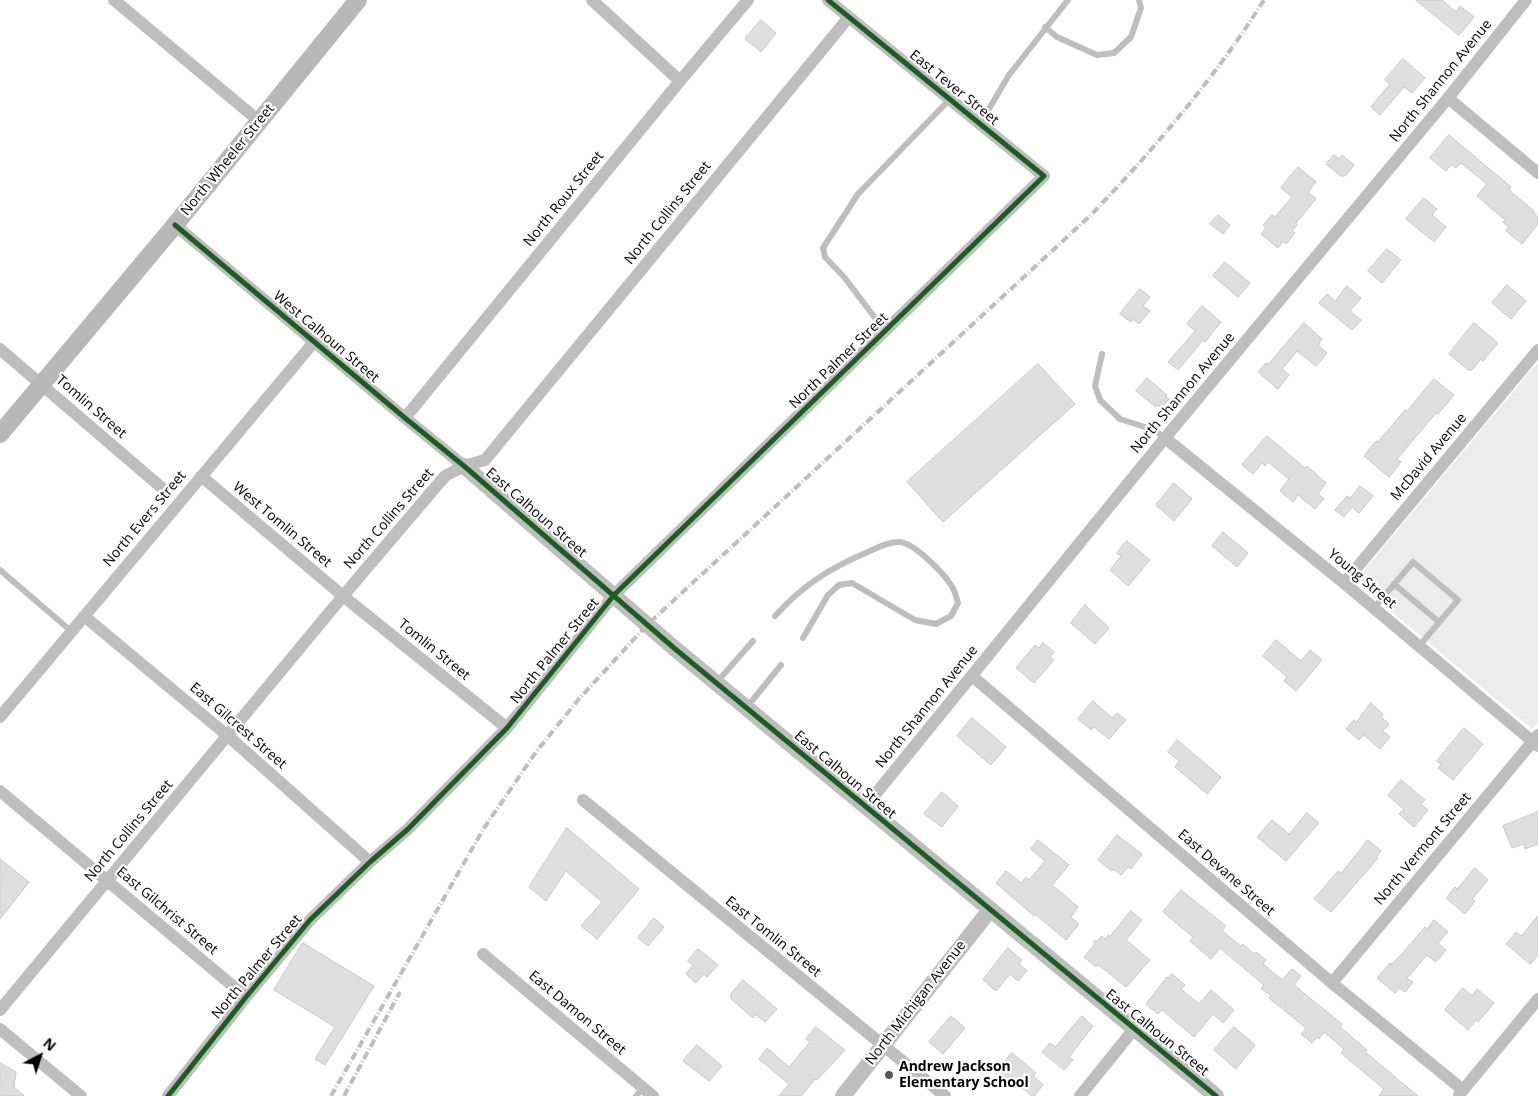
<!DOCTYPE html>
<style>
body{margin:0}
#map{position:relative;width:1538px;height:1096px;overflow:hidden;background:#fff;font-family:"Open Sans",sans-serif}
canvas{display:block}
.north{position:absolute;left:15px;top:1031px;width:50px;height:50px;-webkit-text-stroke:4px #fff;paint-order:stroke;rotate:40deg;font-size:14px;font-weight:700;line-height:20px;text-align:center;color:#000}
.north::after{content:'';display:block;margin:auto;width:18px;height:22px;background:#000;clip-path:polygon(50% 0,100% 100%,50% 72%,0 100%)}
</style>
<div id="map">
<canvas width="1538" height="1096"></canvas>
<div class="north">N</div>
</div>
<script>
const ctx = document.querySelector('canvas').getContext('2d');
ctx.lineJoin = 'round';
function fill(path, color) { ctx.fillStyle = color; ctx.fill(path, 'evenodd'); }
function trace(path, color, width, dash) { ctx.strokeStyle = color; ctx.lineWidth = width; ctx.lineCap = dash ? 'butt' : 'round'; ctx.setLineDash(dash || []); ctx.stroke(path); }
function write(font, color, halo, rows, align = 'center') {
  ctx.font = font + ' "Open Sans",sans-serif'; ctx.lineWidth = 4.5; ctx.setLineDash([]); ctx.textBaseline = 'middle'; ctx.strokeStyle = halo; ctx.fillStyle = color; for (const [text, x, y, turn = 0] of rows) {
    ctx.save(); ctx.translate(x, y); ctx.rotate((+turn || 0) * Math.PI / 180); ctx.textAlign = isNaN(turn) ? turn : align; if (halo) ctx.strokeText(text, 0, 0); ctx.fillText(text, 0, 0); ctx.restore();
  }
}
fill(new Path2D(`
 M1538,362V723L1532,729L1355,581Z`), '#ececec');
const building = new Path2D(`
 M1416,0H1442L1456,12L1460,6L1474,17L1459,35Z
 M761,20L776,33L761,52L745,39Z
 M1403,59L1425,78L1412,93L1404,87L1380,115L1371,107L1390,84L1385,80Z
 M1449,135L1511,187L1509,190L1534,211L1533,212L1538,217V224L1522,244L1506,231L1509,227L1503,222L1505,220L1477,196L1487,184L1461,163L1456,168L1451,164L1446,171L1430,158Z
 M1334,155L1339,159L1342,155L1354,165L1345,176H1341L1326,164Z
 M1298,167L1316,182L1308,192L1316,199L1296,223L1297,225L1292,231L1295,233L1286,244L1283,241L1278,248L1261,234L1266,228L1263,225L1272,215L1275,217L1292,197L1281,188Z
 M1424,198L1437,209L1432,215L1446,227L1434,242L1406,219Z
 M1218,215L1230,225L1223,234L1210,224Z
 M1387,249L1401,260L1382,283L1368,271Z
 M1225,262L1250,283L1238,297L1213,276Z
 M1507,285L1526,301L1511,319L1492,303Z
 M1347,286L1361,298L1350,311L1361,320L1352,330L1319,303L1327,294L1335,301Z
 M1140,289L1150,297L1143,306L1150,311L1139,324L1133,319L1131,322L1120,314Z
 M1202,306L1221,322L1205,342L1203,340L1178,370L1168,362L1195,331L1187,324Z
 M1304,323L1322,339L1318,345L1327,353L1316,366L1297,351L1282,369L1289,375L1278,389L1258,372L1266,363L1268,364Z
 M1474,323L1498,343L1483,361L1481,359L1472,370H1468L1449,354Z
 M1038,364L1075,404L943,522L907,482Z
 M1147,378L1167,395L1165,396L1169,399L1161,408L1158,405L1156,407L1136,391Z
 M1434,379L1454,395L1438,414L1436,413L1397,459L1401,462L1389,477L1364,456L1376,441L1378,442L1405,410L1407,411Z
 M1267,436L1305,468L1307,466L1326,483L1318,494L1324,499L1315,509L1298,495L1293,502L1280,491L1289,479L1268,462L1265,466L1262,463L1253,474L1242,465Z
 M1174,483L1192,499L1174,521L1156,505Z
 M1360,486L1373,496L1359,513L1352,507L1344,517L1335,510L1347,496L1350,498Z
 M1223,532L1248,553L1237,567L1212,546Z
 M1127,541L1150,560L1128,586L1110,570L1121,556L1117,553Z
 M1085,605L1109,628L1095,644L1071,623Z
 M1276,640L1301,661L1310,650L1322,660L1296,691L1284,681L1287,677L1263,656Z
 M1043,643L1054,652L1050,657L1054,660L1034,683L1016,668L1035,645L1039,648Z
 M1093,701L1112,718L1117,713L1126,720L1109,739L1094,727L1091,730L1078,719Z
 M1371,703L1383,714L1381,717L1389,724L1383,731L1390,737L1380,749L1364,735L1359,740L1346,729L1354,720L1356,722Z
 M972,718L1006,747L991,765L957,736Z
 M1464,728L1483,744L1453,780L1438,768L1441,764L1437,761Z
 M1177,740L1221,777L1207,794L1175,767L1179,761L1168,752Z
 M1401,780L1425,800L1421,804L1428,810L1414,827L1399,814L1404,809L1388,796Z
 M942,792L958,806L942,827L924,814Z
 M1538,812V844L1525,849L1524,844L1512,848L1503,826Z
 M1307,813L1319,823L1286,861L1257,837L1272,820L1289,834Z
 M567,828L639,889L597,939L581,926L602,902L566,871L546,901L529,887Z
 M1117,835L1142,854L1131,869L1128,867L1121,875L1113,869L1112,871L1098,860Z
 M1038,840L1069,865L1052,885L1078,907L1071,917L1079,924L1066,940L1035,914L1034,916L996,883L1006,871L1021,883L1026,877L1029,880L1045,861L1031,849Z
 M1368,840L1381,851L1376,857L1378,858L1331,912L1314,899L1338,871L1341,873Z
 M0,859L29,882L0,919Z
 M1475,868L1488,880L1472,899L1475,901L1465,914L1446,898L1455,887L1457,889Z
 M1181,890L1226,926L1222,931L1241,946L1243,944L1254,954L1256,952L1266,960L1263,964L1282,980L1292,969L1301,976L1294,985L1342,1024L1340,1027L1367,1050L1365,1052L1418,1096H1379L1384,1089L1341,1053L1344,1049L1324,1032L1319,1039L1317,1037L1312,1043L1301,1034L1306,1028L1269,998L1271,996L1261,988L1264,985L1220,948L1211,959L1190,941L1193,937L1163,912Z
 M1131,911L1142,920L1126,940L1150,960L1126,987L1099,965L1095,966L1084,957L1094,945V941H1097L1102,936L1105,939L1108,935L1110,936Z
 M1538,916V955L1530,964L1506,944L1516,932L1521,936Z
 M654,918L664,927L648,946L638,938Z
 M1434,920L1448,932L1438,943L1446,950L1436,962L1427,955L1407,978L1413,982L1405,992L1399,988L1395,993L1377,978L1390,963L1392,964L1401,955L1425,927L1427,929Z
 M303,943L374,986L325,1065L315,1059L335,1027L274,990Z
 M1008,948L1022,960L1019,964L1027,971L1018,981L1010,974L996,991L983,980Z
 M698,949L718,965L707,977L704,974L696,983L686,974L693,965L688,961Z
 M1172,974L1185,985L1181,989L1199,1004L1211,990L1234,1010L1223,1023L1213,1014L1194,1037L1162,1010L1158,1014L1146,1004L1167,977L1169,978Z
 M743,980L777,1009L765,1022L755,1014L753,1018L731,999V994Z
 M1463,988L1472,996L1477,989L1494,1003L1478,1022L1476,1020L1468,1030L1445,1010Z
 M951,1016L965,1028L943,1054L929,1042Z
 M1082,1016L1093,1026L1069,1057L1073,1060L1064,1070L1042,1052L1050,1043L1055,1047Z
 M816,1027L845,1050L817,1080L815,1079L801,1096H779L789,1084L759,1059L767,1048L789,1067L810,1042L806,1039Z
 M1234,1027L1255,1045L1236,1069L1214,1050Z
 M697,1045L722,1066L709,1081L683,1061Z
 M1012,1053L1036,1073L1033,1076L1043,1085L1034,1096H1032L1013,1080L1009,1085L995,1073Z
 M0,1063L16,1072L14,1087L24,1096H0Z`);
fill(building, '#dfdfdf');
trace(building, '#c7c7c7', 1);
trace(new Path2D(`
 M1045,27L1057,37L1097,55L1114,53L1131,37L1141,8L1139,0
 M980,124L1009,75L1068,0
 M885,331L844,277L825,257L823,248L858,194L950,99
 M1102,354L1095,386L1100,400L1120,419L1154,430L1165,438
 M0,570L71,631
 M1394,584L1439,622
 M1374,608L1413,562L1458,600L1419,646
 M775,616C804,584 830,568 870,551C878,547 889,542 899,542C914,542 943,573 951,585C955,590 956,597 958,603L951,616L936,624L915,620L852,583L839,585L828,595L803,638
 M717,682L753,641
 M747,707L781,665
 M636,1096L643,1088`), '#bebebe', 6);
trace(new Path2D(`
 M114,0L259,121
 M592,0L680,81
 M1448,98L1538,173
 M175,225L405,418L464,466
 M0,349L162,488
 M405,418L680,81L748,0
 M1165,438L1344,583L1538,746
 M201,476L343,596L507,728
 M1344,583L1538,350
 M84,616L228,736L370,862
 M972,676L1332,983L1463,1090
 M0,717L314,342
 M0,791L246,997
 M583,800L945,1096
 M865,807L1165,438L1448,98L1526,0
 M483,954L653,1096
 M1332,983L1538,735
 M0,1010L343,596L445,476L464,466L485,460L849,17
 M0,1029L81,1096
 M1459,1095L1538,999
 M168,1096L246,997L310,920L370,862L408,829L507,728L614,595L1044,176L828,0
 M1080,1096L1134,1029`), '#bebebe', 12);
trace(new Path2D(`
 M464,466L674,648L1216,1096
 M843,1096L990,910`), '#bebebe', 16);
trace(new Path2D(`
 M0,434L175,225L358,0`), '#b8b8b8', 18);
trace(new Path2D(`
 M331,1096L484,828L536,752L578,700L647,625L1091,215C1155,148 1215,78 1264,0
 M344,1096L400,992`), '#bebebe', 4, [8, 2.5, 1, 2.5]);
trace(new Path2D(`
 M175,225L405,418L464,466L674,648L1216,1096
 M168,1096L246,997L310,920L370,862L408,829L507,728L614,595L1044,176L828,0`), '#1b5e20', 5);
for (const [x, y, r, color] of [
 [889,1075,5,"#595959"]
]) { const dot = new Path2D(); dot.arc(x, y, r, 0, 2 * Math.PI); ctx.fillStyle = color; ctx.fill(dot); trace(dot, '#fff', 2); }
write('14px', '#000', '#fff', [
 ["North Shannon Avenue",1441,81,-51],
 ["East Tever Street",954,88,39],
 ["North Wheeler Street",228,160,-51],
 ["North Roux Street",564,199,-51],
 ["North Collins Street",668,213,-51],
 ["West Calhoun Street",326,337,40],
 ["North Palmer Street",839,361,-44],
 ["North Shannon Avenue",1183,393,-50],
 ["Tomlin Street",91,407,41],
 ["McDavid Avenue",1429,457,-50],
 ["East Calhoun Street",536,513,41],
 ["North Evers Street",145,519,-50],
 ["North Collins Street",389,519,-49],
 ["West Tomlin Street",282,525,40],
 ["Young Street",1362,579,40],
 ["Tomlin Street",434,650,39],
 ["North Palmer Street",555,651,-51],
 ["North Shannon Avenue",927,707,-51],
 ["East Gilcrest Street",238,726,41],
 ["East Calhoun Street",845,775,40],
 ["North Collins Street",129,831,-50],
 ["North Vermont Street",1423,849,-50],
 ["East Devane Street",1226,873,41],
 ["East Gilchrist Street",167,911,40],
 ["East Tomlin Street",773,937,39],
 ["North Palmer Street",257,967,-50],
 ["North Michigan Avenue",916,1003,-52],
 ["East Damon Street",577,1013,40],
 ["East Calhoun Street",1157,1033,39]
]);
write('bold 14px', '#000', '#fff', [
 ["Andrew Jackson",899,1067],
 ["Elementary School",899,1083]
], 'left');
</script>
